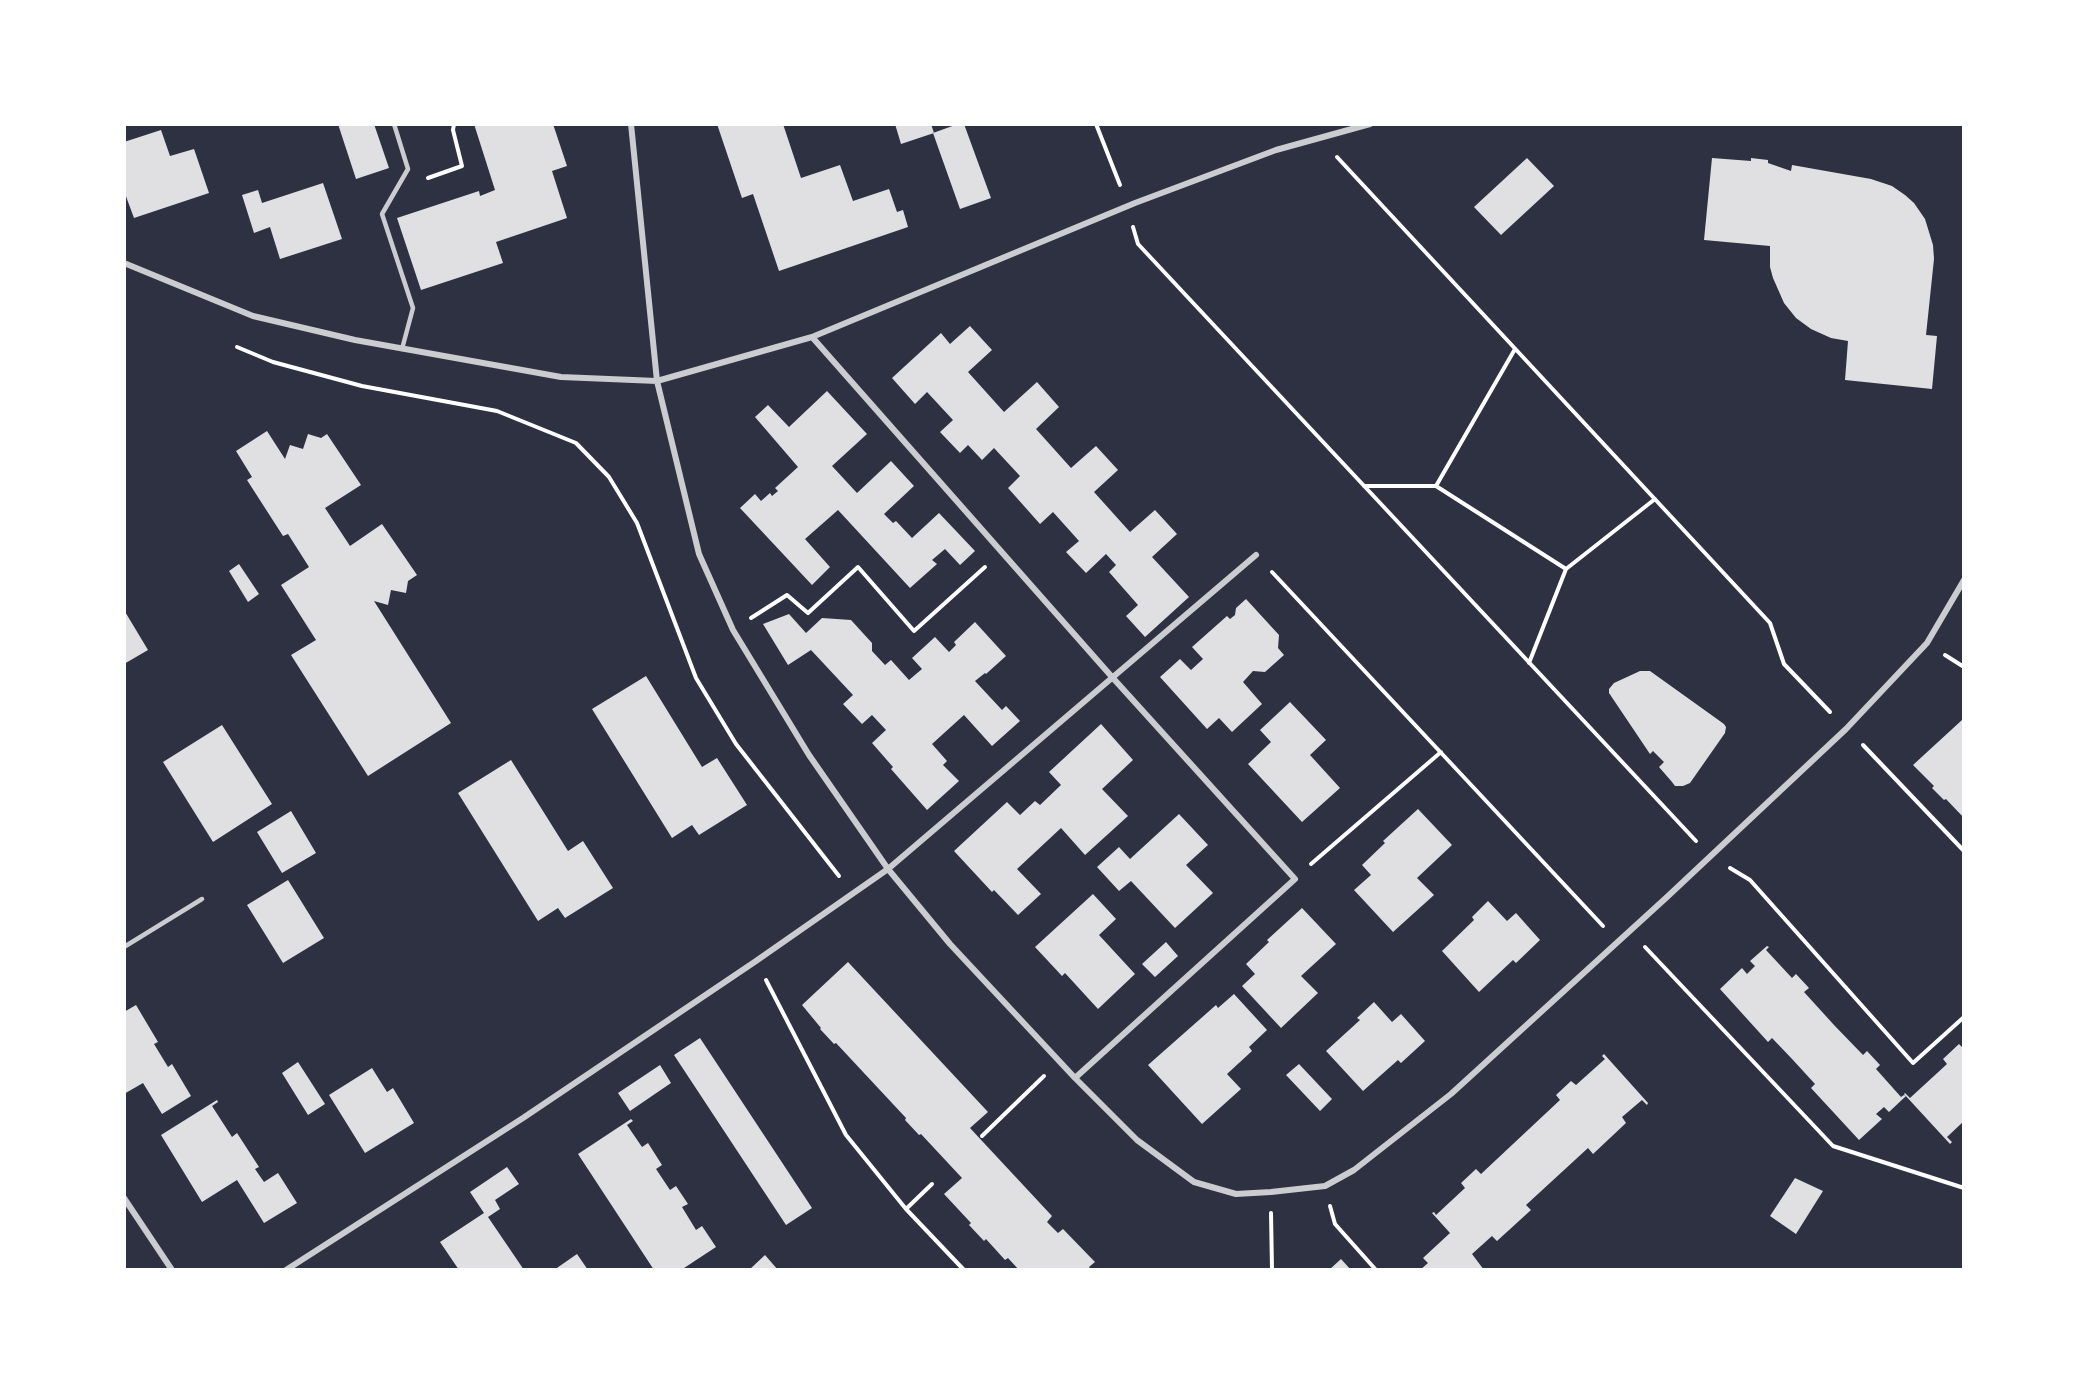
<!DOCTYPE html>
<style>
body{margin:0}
#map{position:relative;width:2088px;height:1394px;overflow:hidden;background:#2d3142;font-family:Raleway,sans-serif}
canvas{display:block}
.frame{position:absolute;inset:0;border:126px solid #fff;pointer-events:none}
</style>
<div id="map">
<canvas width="2088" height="1394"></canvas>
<div class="frame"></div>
</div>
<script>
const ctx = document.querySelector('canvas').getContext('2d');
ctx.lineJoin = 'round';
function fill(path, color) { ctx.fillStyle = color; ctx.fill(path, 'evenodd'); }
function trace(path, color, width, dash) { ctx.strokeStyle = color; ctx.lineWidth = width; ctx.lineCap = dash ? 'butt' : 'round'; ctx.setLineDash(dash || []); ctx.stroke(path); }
fill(new Path2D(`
 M338,124H374L389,168L356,179Z
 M474,124H553L567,166L552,171L567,218L496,242L503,263L421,290L397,218L479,191L480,196L495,190Z
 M717,124H783L801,178L840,165L853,201L889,189L897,212L903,210L908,227L779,271L753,194L742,198Z
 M895,124H931L934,133L901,144Z
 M958,124H964L991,198L960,209L933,133Z
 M161,130L170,156L194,149L209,193L134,218L124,191V142Z
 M1527,158L1554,186L1501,235L1474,207Z
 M1712,158L1751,161V158L1768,160V163L1791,171L1792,165L1871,179L1892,186L1905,195L1914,203L1925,219L1933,245L1934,259L1926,335L1937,336L1932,389L1845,380L1848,341L1831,338L1811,329L1796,318L1784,303L1773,278L1770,267V246L1704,240Z
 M323,183L342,239L280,259L270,227L254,233L242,195L258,190L262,203Z
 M970,326L992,350L968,372L1004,412L1037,382L1059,407L1036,429L1071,468L1096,446L1118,470L1094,492L1130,532L1155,510L1177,534L1152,557L1189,597L1145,637L1126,616L1138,605L1109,572L1116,565L1106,554L1086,573L1066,552L1079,541L1053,512L1040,524L1008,488L1020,476L994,448L982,460L968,445L960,453L940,432L953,420L927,392L915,404L892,378L941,333L950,344Z
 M827,391L867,434L832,466L857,493L891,461L914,486L884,514L893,523L896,521L912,538L939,513L975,551L960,565L945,549L932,560L937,564L910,588L838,510L805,539L830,567L812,585L740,508L755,494L761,501L770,493L772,496L778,491L775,488L798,467L755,417L768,405L789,427Z
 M267,431L285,459L290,445L303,449L308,434L321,438L327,434L361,485L325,508L350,546L382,524L417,575L408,581L406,593L391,590L388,605L374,601L451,723L368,776L291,655L316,640L281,585L309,567L288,534L283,536L247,480L252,477L236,451Z
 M239,564L259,594L248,602L229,571Z
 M1246,599L1279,635L1278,648L1284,655L1265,672L1253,671L1243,682L1262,704L1232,732L1219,718L1207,729L1160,677L1180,659L1191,670L1203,659L1192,647L1227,616L1230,619L1235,615L1236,608Z
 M124,610L148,650L124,664Z
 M789,614L806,633L822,618L851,620L872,643V651L885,665L891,660L909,680L922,669L912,658L935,637L949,652L956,645L954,642L975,622L1006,656L986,674L985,673L975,681L1002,710L1006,706L1020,721L992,746L964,715L932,744L947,761L943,765L959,781L927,810L891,769L893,767L872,743L886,730L872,715L862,724L843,704L853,695L811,650L788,665L763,624Z
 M1640,671H1650L1724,724L1726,727L1725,733L1690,783L1683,786H1675L1672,782L1659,767L1664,762L1653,751L1650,754L1609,693V689L1614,683Z
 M646,676L702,767L717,758L747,805L699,835L692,825L672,838L592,709Z
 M1290,702L1326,740L1310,755L1340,788L1302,822L1248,764L1271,742L1260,730Z
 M1962,720L1964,721L1962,723L1964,725V818L1946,799L1944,800L1932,788L1934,786L1913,765Z
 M1101,724L1133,760L1102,789L1128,816L1085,855L1061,828L1017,869L1041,894L1018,915L994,890L992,892L954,851L1007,802L1020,815L1035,801L1040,805L1061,785L1049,772Z
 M222,725L272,804L213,842L163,762Z
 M511,760L568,851L583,841L613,888L565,918L558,908L538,921L458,793Z
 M1418,809L1452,845L1417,878L1434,895L1393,932L1354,890L1371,875L1362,865L1385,843L1383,841Z
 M291,811L316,853L282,873L257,832Z
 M1179,814L1208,845L1186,865L1213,893L1175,928L1131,881L1119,891L1097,867L1119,847L1130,859Z
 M288,880L324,938L283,963L247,905Z
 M1093,894L1116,919L1099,935L1135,974L1098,1009L1065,973L1062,976L1035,947Z
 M1488,901L1507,921L1516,913L1540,940L1516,963L1513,960L1479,992L1442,951L1474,920L1472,917Z
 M1302,908L1336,944L1301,976L1318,993L1281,1028L1242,986L1255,974L1246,964L1269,942L1267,940Z
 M1166,942L1178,956L1155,977L1142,964Z
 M1767,946L1769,947L1766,950L1792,978L1796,974L1809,988L1804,992L1834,1025L1863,1055L1867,1051L1880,1065L1876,1069L1901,1097L1904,1095L1906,1096L1889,1112L1884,1107L1876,1114L1882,1119L1859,1140L1811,1088L1815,1084L1793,1060L1772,1038L1768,1042L1720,989L1742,968L1747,974L1755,966L1750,961Z
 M848,962L988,1112L970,1128L1052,1216L1047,1222L1058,1233L1063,1229L1095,1262L1089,1267L1091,1270H1019L1008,1258L1005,1260L986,1239L984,1241L969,1225L971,1223L944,1194L962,1178L921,1134L919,1135L905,1120L906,1118L836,1043L834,1044L820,1029L821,1028L802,1005Z
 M1234,994L1267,1030L1249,1047L1252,1051L1227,1074L1241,1089L1202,1124L1148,1065L1216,1005L1218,1008Z
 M1374,1002L1392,1022L1401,1014L1425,1041L1401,1063L1398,1060L1363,1091L1326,1051L1360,1020L1357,1018Z
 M136,1005L158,1042L154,1044L168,1067L172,1064L191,1096L162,1114L143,1083L124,1094V1012Z
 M700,1038L812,1208L786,1225L674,1055Z
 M1959,1044L1964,1049V1121L1947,1137L1952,1142L1950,1144L1904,1094L1905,1093L1910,1098L1947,1064L1943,1059Z
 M1604,1054L1648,1103L1647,1105L1642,1100L1622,1117L1626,1123L1593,1154L1588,1148L1526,1205L1531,1210L1497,1241L1492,1236L1472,1254L1484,1270H1420L1428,1263L1423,1258L1450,1233L1432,1213L1434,1212L1436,1215L1465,1188L1461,1183L1476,1169L1481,1174L1560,1100L1556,1095L1571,1081L1576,1085L1605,1059L1602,1056Z
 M298,1062L325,1104L308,1115L282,1073Z
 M1299,1064L1332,1099L1320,1111L1286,1075Z
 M660,1065L671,1083L630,1111L618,1093Z
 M372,1068L387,1092L393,1088L414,1123L365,1153L329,1095Z
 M217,1100L218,1102L212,1106L232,1137L237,1133L259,1167L255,1169L264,1182L278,1173L297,1203L264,1223L237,1180L202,1202L161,1135Z
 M631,1119L633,1121L627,1125L642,1147L648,1143L662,1165L656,1169L670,1190L676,1186L688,1204L682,1207L696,1230L702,1226L716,1247L681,1270H654L578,1154Z
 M507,1167L519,1184L495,1200L500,1209L488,1217L524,1270H459L440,1242L484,1213L470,1192Z
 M1795,1178L1823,1191L1796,1234L1770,1216Z
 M577,1254L588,1270H554Z
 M765,1255L778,1270H749Z
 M1341,1259L1351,1270H1329Z`), '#e0e0e3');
trace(new Path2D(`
 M1096,124L1120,185
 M1337,157L1770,623L1784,664L1830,712
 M428,178L462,166L453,130L454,124
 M1133,227L1138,244L1696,841
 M237,347L273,362L362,386L497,411L576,443L609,477L637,523L696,678L736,744L839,876
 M1364,486H1436L1566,569
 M1436,486L1515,349
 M1272,572L1603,926
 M751,618L787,595L808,613L858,567L914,631L985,567
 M1945,655L1964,667
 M1529,663L1566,569L1655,499
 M1863,745L1964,851
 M1311,864L1441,752
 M1730,868L1750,880L1913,1063L1964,1017
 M1645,947L1833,1146L1964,1188
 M766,980L846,1135L906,1209L964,1270
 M982,1136L1044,1076
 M1330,1206L1335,1224L1376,1270
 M906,1209L932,1184
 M1271,1213L1272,1270`), '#fff', 4);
trace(new Path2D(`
 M394,124L408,169L382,214L413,308L402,349
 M124,947L202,899`), '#caccd0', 4.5);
trace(new Path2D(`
 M631,124L657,381L699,554L733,630L809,755L888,869L950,944L1075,1078L1137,1140L1194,1182L1236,1194L1271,1192L1325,1186L1354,1170L1451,1094L1667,897L1846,729L1927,643L1964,580
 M124,263L253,316L355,340L561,377L657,381L812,337L1135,203L1276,150L1370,124
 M812,337L1112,677L1295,879L1075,1078
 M124,1198L172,1270
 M286,1270L523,1118L756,961L888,869L1256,555`), '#caccd0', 6);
</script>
